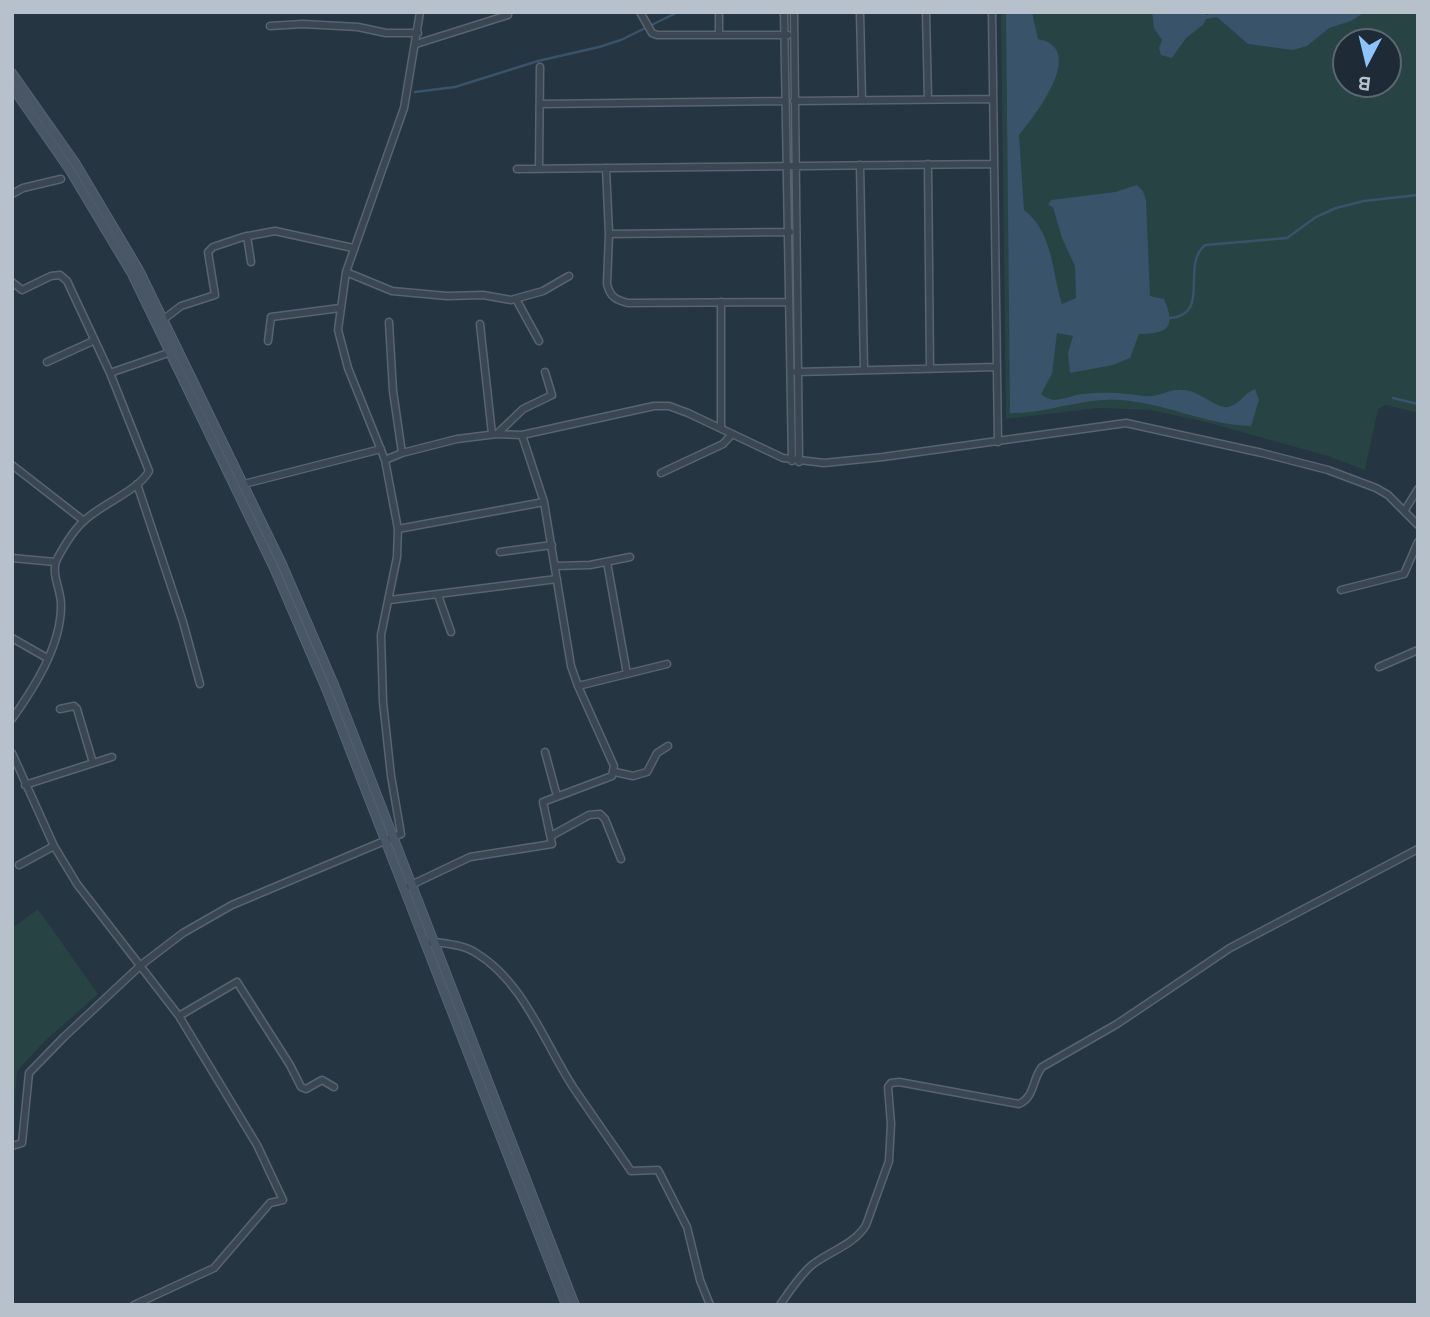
<!DOCTYPE html>
<style>
body{margin:0}
#map{position:relative;width:1430px;height:1317px;overflow:hidden;background:#253542;font-family:Overpass,sans-serif}
canvas{display:block}
.frame{position:absolute;inset:0;border:14px solid #b7c1cc;pointer-events:none}
.north{position:absolute;left:1332px;top:28px;width:70px;height:70px;box-sizing:border-box;background:#1e2b37;border:2px solid #5b6773;border-radius:50%;rotate:187deg;font-size:19px;font-weight:700;line-height:28px;text-align:center;color:#b7c1cc}
.north::after{content:'';display:block;margin:auto;width:24px;height:32px;background:#8cc4fb;clip-path:polygon(50% 0,100% 100%,50% 72%,0 100%)}
</style>
<div id="map">
<canvas width="1430" height="1317"></canvas>
<div class="frame"></div>
<div class="north">B</div>
</div>
<script>
const ctx = document.querySelector('canvas').getContext('2d');
ctx.lineJoin = 'round';
function fill(path, color) { ctx.fillStyle = color; ctx.fill(path, 'evenodd'); }
function trace(path, color, width, dash) { ctx.strokeStyle = color; ctx.lineWidth = width; ctx.lineCap = dash ? 'butt' : 'round'; ctx.setLineDash(dash || []); ctx.stroke(path); }
fill(new Path2D(`
 M1001,12H1418V413L1386,405L1378,409L1365,470L1328,456L1202,421L1150,410L1098,408L1006,419ZM1346,42H1388V84H1346Z
 M38,909L98,994L45,1041L17,1071L14,1110L12,928Z`), '#274343');
fill(new Path2D(`
 M1006,12H1032L1038,39C1088,48 1035,116 1019,135L1024,210C1053,232 1052,272 1062,304L1076,298L1075,266L1062,238L1053,207L1048,205L1051,200L1115,192L1137,185L1143,191L1146,200L1150,296L1164,299C1177,328 1167,334 1139,334L1130,358L1113,365L1070,373L1068,353L1073,336L1057,333L1052,374L1041,394C1054,406 1066,396 1082,394C1096,393 1111,392 1125,394C1134,394 1143,397 1152,396C1161,395 1169,390 1178,390C1199,388 1214,409 1228,407C1239,405 1244,393 1255,389L1259,400L1251,426C1206,425 1163,402 1118,400C1081,398 1047,414 1010,413Z
 M1152,12H1204L1206,15L1216,12H1365L1351,21L1329,28L1307,46L1293,50L1248,44L1217,17L1206,19L1203,25L1186,38L1172,58L1161,55L1159,48L1162,40L1154,28Z`), '#38536a');
trace(new Path2D(`
 M415,92L455,87L538,61L599,47L621,40L678,12
 M1170,318C1212,314 1180,266 1205,245L1287,238L1316,217L1336,208L1364,201L1418,195
 M1393,398L1418,404`), '#38536a', 2.5);
const minor = new Path2D(`
 M640,12L652,33L657,35H788
 M784,12L792,461
 M794,12L799,462
 M860,12L862,100
 M926,12L928,99
 M992,12L998,442
 M270,26L303,24L358,27L386,33H418
 M719,35V12
 M416,44L508,15
 M794,101L993,99
 M540,104L785,101
 M928,164L930,369
 M860,165L864,370
 M539,168L540,67
 M606,168L609,234L790,232
 M517,169L994,164
 M12,194L23,188L61,179
 M609,234L607,284C610,297 616,300 628,303L789,302
 M247,236L251,262
 M346,272L392,291L447,296L483,295L511,300L543,291L569,276
 M12,282L22,290L51,276L60,275L67,281L110,373L149,471C139,490 102,504 85,520C74,529 64,546 57,559C50,574 62,591 61,606C61,646 34,688 12,719
 M516,299L539,341
 M721,302V427
 M164,319L181,306L215,295L208,252L213,247L243,237L275,231L353,248
 M389,322L393,391L402,453
 M480,324L492,434
 M268,341L271,317L340,308
 M47,362L93,341
 M796,372L997,367
 M110,373L171,352
 M497,434L523,409L552,395L545,372
 M385,460L402,453L457,439L497,434L522,435L654,406H669L688,413L783,458L824,463L883,457L1126,423L1262,453L1328,470L1376,488L1388,495L1418,525
 M12,465L84,521
 M661,473L723,444L732,434
 M137,484L183,622L200,684
 M244,484L381,449
 M1405,510L1418,489
 M398,529L544,502
 M500,552L552,545
 M12,558L55,562
 M607,562L627,674
 M555,566L590,565L630,557
 M1341,590L1404,574L1418,542
 M438,595L451,632
 M390,600L557,579
 M12,638L47,658
 M1379,667L1418,650
 M578,686L667,664
 M60,709L74,706L77,709L93,763
 M545,752L557,796
 M12,753L54,846L77,884L179,1016L257,1145L283,1200L270,1203L214,1268L134,1305
 M615,772L633,776L647,772L657,753L668,746
 M25,785L112,757
 M551,836L589,815L600,814L605,819L621,859
 M19,865L54,846
 M409,886L470,857L552,844L543,802L612,776L614,766L578,686L571,666L544,502L522,435
 M430,943L434,942C448,944 464,945 476,953C523,981 544,1042 573,1087C592,1115 612,1143 631,1171L658,1170L687,1227L700,1280L710,1305
 M179,1016L237,982L290,1065L301,1087L306,1089L322,1080L334,1087
 M12,1146L22,1143L29,1073L64,1037L141,965L183,933L232,905L401,834L391,776L383,702L381,635L397,557L398,529L385,460L348,368L338,330L346,272L404,108L420,12
 M780,1305C789,1292 800,1275 812,1265C830,1251 854,1245 866,1225L889,1161L891,1124L888,1087L891,1083L899,1082L1019,1104C1035,1097 1032,1079 1042,1067L1117,1024L1230,948L1418,849`);
const secondary = new Path2D(`
 M12,73L76,164L139,270L282,564L335,687L575,1305
 M12,87L69,169L132,274L274,568L327,691L566,1305`);
trace(minor, '#58646f', 9);
trace(secondary, '#58646f', 10);
trace(minor, '#3a4652', 6);
trace(secondary, '#485665', 8);
</script>
